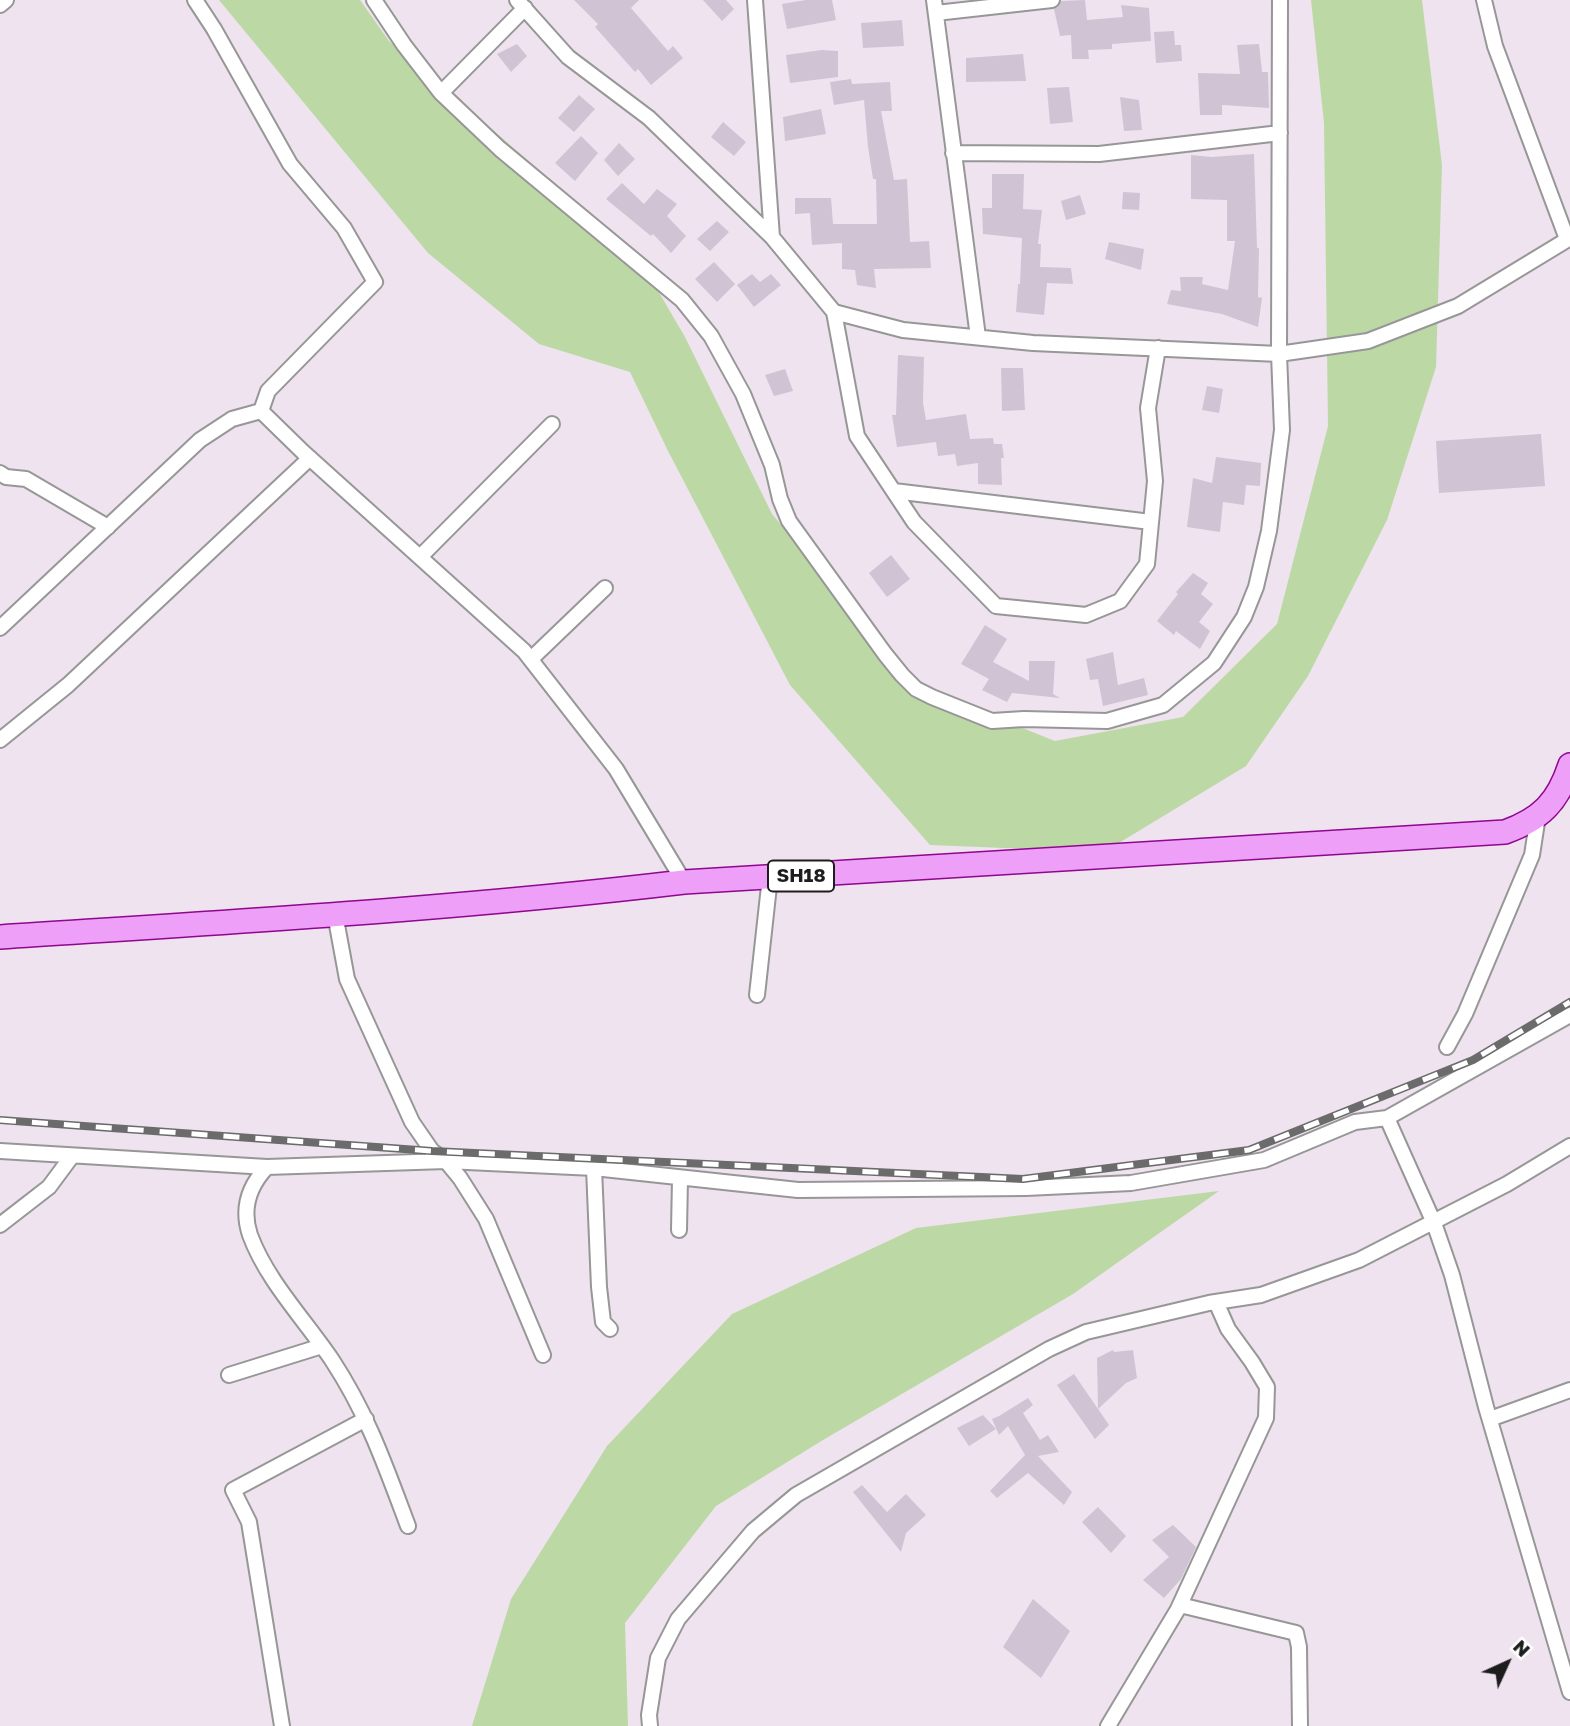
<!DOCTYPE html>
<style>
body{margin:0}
#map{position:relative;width:1570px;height:1726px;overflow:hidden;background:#eee3ee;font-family:"Golos Text",sans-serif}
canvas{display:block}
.north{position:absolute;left:1472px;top:1628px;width:70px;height:70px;-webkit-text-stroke:5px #fff;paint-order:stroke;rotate:45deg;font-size:19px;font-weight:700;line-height:28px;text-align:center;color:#1d1d1d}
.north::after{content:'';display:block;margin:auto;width:24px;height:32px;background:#1d1d1d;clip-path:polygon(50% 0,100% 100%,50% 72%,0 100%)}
</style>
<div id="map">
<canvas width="1570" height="1726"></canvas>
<div class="north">N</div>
</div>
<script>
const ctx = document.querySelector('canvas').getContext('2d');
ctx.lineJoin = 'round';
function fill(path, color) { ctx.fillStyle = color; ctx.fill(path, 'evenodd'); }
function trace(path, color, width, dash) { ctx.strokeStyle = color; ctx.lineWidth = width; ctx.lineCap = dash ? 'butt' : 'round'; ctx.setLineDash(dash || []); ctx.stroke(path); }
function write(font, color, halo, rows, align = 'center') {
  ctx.font = font + ' "Golos Text",sans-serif'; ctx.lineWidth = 5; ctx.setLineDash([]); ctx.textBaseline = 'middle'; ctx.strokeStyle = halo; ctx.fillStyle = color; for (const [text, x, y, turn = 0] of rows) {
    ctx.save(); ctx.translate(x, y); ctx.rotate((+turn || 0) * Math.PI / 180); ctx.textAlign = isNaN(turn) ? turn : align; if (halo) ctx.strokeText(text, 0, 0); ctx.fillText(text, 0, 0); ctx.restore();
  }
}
fill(new Path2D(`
 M219,0H360L389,41L636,253L685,337L772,514L915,685L1055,741L1183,717L1277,624L1328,426L1324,123L1311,0H1422L1442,165L1436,367L1387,520L1308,676L1246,766L1104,852L930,845L790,685L668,451L630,372L539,344L428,253Z
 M1219,1191L1073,1294L823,1440L716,1506L625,1623L628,1726H472L511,1599L607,1446L732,1314L916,1228Z`), '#bcd9a5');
fill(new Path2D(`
 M574,0H639L631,8L668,51L673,46L683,58L651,85L638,69L635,72L595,27L598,24Z
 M703,0H726L734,9L722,21Z
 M806,0H832L836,20L787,29L782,4Z
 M1085,0L1087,20L1123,17L1121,5L1149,8L1151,41L1112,44V49L1088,50L1089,59H1072L1071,35L1060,36L1054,9L1058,7L1061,1Z
 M902,20L904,46L863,48L861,23Z
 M1174,31L1175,45H1181L1182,61L1156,63L1154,32Z
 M517,44L527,56L511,72L497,54Z
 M1259,44L1262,72H1268L1269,108L1222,105V115H1200L1198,73L1240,74L1237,45Z
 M822,50L838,51V77L790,83L786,55Z
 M1023,54L1026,81L966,82V58Z
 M851,79L852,84L890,82L892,111H881L894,180L907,179L910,242L929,241L931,268L874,269L876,288L857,285L855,270L842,269V243L812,245L810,213L795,214V198H831L833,224H877L876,179H873L868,147L864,100L834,105L830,82Z
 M1069,87L1073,122L1050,124L1047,88Z
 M579,95L595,109L574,132L558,118Z
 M1120,97L1139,100L1142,130L1124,131Z
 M821,109L826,134L785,141L783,117Z
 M723,122L746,142L734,156L711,137Z
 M581,136L598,153L575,181L555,163Z
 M619,143L635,159L618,176L604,160Z
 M1254,154L1257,248H1259L1258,297L1262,298L1258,327L1222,314L1167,304L1171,290L1181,291L1180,277H1203L1202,284L1228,290L1235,241H1227V200L1191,199V155L1211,157Z
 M992,174H1024L1023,209L1042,210L1038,244H1041L1040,267L1071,268L1073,284L1047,283L1044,315L1016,312L1018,284H1020L1022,238L983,234L982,208H992Z
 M622,183L644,204L657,189L677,204L667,216L686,236L671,253L653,234L651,236L606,199Z
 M1123,192L1140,193L1139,210L1122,209Z
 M1080,195L1086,214L1066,220L1061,201Z
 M717,221L729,232L710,251L697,239Z
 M1109,242L1144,249L1141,270L1105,259Z
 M714,262L735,284L717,302L695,279Z
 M752,274L760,282L771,274L781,285L754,307L737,285Z
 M898,355L924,357L923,403L926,420L966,414L970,439L993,438L994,444H1002L1004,458H1001L1002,485L978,484V463L957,466L955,454L938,456L936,442L897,447L892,415H896Z
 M1001,368H1023L1025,410L1002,411Z
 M785,369L793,391L774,396L765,375Z
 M1207,386L1223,389L1219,413L1202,410Z
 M1541,434L1545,486L1439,493L1436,441Z
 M1216,457L1261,463L1260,486L1246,485L1244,505L1223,502L1220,532L1187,527L1193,478L1212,483Z
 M891,555L910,579L887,597L869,573Z
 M1193,573L1208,583L1201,594L1213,604L1199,622L1210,631L1200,649L1176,631L1174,635L1157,621L1178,594L1176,592Z
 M985,625L1007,639L993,662L1029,681V661H1055L1053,694L1060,698L1012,693L1007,702L982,690L989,679L961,664Z
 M1113,652L1118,685L1144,678L1148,695L1103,706L1098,679L1090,680L1086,659Z
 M1113,1350L1114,1352L1133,1350L1137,1378L1126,1383L1098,1409L1109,1425L1095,1439L1057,1385L1074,1374L1098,1409L1097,1358Z
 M1028,1398L1033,1405L1023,1413L1040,1440L1048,1435L1059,1452L1038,1456L1072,1492L1064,1505L1028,1473L997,1498L990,1491L1025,1455L1008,1426L999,1435L992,1419L999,1416Z
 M983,1415L996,1429L969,1446L957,1428Z
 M862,1485L887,1512L906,1494L926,1515L906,1533L901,1552L853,1492Z
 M1098,1507L1126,1536L1111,1553L1082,1522Z
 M1173,1525L1196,1547L1181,1579L1164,1598L1143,1580L1169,1557L1152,1540Z
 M1033,1599L1070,1631L1041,1678L1003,1647Z`), '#d0c4d4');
const minor = new Path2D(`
 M195,0L214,29L290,164L344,228L375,282L268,391L261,411L303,452L524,651L616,769L684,882
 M374,0L404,45L441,93L500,149L682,300L711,336L743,394L772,465L780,499L789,521L885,654L902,675L916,689L932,697L992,721L1024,719L1107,721L1163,705L1214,663L1244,617L1256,587L1269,531L1282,430L1279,354L1280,0
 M517,0L568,57L649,118L772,237L834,312L903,330L1033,343L1279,354L1368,341L1458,306L1570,238
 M755,0L772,237
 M934,0L978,337
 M1484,0L1495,46L1567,239
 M0,5L6,0
 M936,13L1052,0
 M441,93L525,8
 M953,153L1099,154L1280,133
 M834,312L857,436L914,522L996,606L1086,615L1120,601L1147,564L1155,481L1148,408L1158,348
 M0,473L6,477L26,479L108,527
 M894,491L1151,522
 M420,557L552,424
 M0,628L200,440L232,419L261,411
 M531,659L605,588
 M0,740L68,685L310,458
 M335,914L347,979L412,1122L432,1151L446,1161L460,1178L486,1219L543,1355
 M757,995L770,877
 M1447,1047L1465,1014L1532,855L1538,816
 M1387,1118L1434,1223L1452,1275L1486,1407L1570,1692
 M0,1151L267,1167L446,1161L594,1168L798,1190L1026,1188L1131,1183L1264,1160L1355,1122L1387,1118L1570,1015
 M267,1167C249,1186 241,1208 250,1235C267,1281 305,1320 332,1360C368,1415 385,1465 408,1526
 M594,1168L599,1287L603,1322L610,1329
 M0,1225L49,1187L72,1156
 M679,1230L680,1179
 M229,1375L322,1346
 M1490,1419L1570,1390
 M1180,1605L1296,1633L1299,1647L1300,1726
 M282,1726L249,1522L233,1490L366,1419
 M650,1726L649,1715L658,1658L678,1619L753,1531L796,1495L1049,1349L1086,1332L1209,1303L1261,1295L1359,1260L1507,1184L1570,1146
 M1108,1726L1178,1609L1266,1418L1267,1387L1252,1362L1228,1329L1216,1302`);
const primary = new Path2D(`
 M0,937C228,922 457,909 684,882L1505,832C1541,819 1558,802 1570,765`);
trace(minor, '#979797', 18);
trace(primary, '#8f078e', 26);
trace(minor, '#fff', 14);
trace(primary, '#ee9ff7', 23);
const rail = new Path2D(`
 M0,1120L432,1151L1023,1179L1249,1150L1473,1060L1570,1002`);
trace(rail, '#6b6b6b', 8);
trace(rail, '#fff', 5, [16]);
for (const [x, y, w] of [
 [801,876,66]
]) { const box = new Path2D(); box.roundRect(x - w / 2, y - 15.5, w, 31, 5); ctx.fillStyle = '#fff'; ctx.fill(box); trace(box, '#1d1d1d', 2); }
write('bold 19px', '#1d1d1d', null, [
 ["SH18",801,876]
]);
</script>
